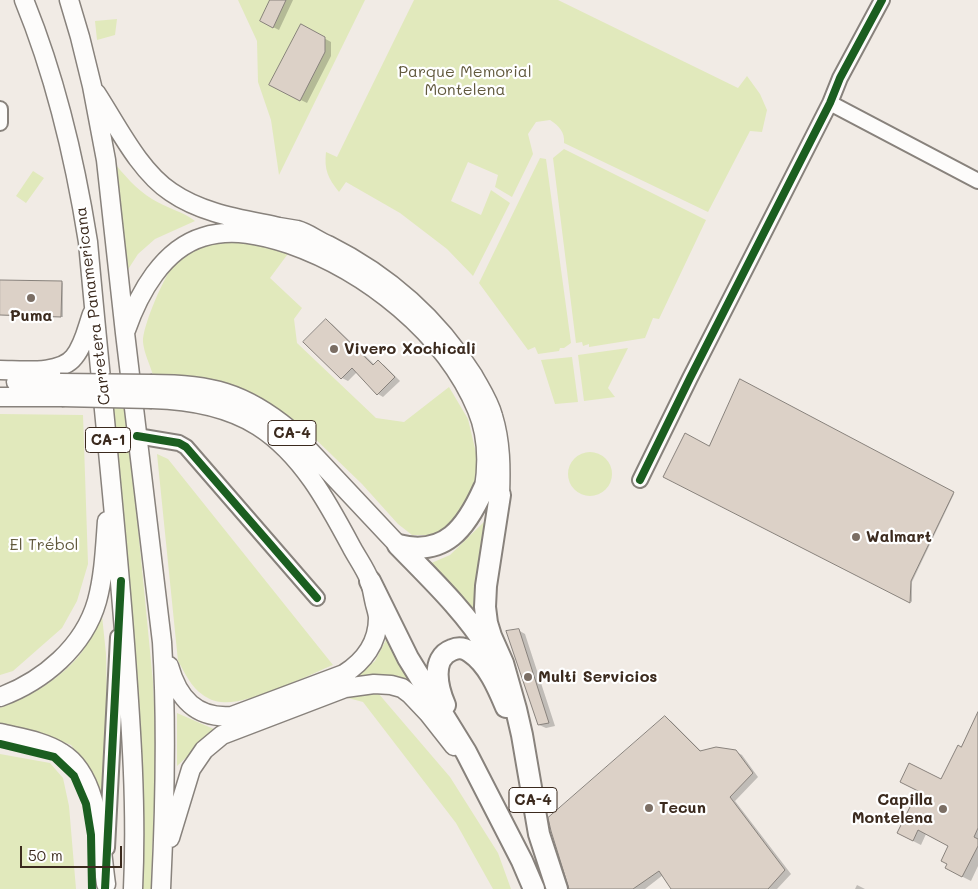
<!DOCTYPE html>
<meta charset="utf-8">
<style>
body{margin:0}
#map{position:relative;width:978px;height:889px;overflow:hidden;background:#f1ebe5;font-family:Mali,sans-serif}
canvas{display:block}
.scale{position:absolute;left:20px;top:846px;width:102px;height:22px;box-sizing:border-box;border:2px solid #3b2a1e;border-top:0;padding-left:6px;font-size:15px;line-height:18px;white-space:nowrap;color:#3b2a1e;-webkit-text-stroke:4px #fff;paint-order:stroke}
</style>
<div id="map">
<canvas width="978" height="889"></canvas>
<div class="scale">50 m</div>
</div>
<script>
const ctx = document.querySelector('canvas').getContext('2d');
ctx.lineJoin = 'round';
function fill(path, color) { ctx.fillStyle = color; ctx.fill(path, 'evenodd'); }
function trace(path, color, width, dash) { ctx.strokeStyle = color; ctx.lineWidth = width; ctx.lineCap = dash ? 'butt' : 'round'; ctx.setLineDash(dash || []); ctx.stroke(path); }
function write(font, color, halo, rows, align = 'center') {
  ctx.font = font + ' Mali,sans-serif'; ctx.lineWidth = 4.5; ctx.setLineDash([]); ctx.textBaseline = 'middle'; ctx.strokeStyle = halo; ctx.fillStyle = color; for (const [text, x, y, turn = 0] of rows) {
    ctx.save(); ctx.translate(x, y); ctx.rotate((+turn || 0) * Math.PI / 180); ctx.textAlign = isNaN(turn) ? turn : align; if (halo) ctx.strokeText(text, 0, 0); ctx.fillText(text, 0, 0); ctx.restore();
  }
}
fill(new Path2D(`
 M238,0H365L279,175L271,120L258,82L257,41Z
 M414,0H558L738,88L747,76L760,94L767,110L762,132L750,131L708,212L564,143C565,132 559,126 550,120L536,122L528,134L533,154L512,197L495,187L498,175L468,162L451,201L481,215L491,190L510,203L473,276L447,249L400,213L346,182L339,192C328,178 324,170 326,152L337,157Z
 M117,19L115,35L97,40L95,21Z
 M564,149L706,220L659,319L653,318L645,338L589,347V344L583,346L582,342L576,343L553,158Z
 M540,158L546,159L571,343L564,348H560L559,351L538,354L535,347L528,350L479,283Z
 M112,160C123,174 137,190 152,199C166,208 182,211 195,221L155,239L138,254L127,271Z
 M33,171L44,178L26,203L16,196Z
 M216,241H254L290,251L270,278L302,308L294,319L297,343L376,418L404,422L449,387L468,419L480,470L475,488L468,502L451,523L437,535H412L398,524L362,484L306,430L270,404L236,386L208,381L153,375C150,365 144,353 143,342C142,327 165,274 175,263C186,252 202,246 216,241Z
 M628,348L608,388L615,397L584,401L578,355Z
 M572,357L578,402L555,404L541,360Z
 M113,404H126L153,682L156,749L151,889H140L141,741Z
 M0,414L83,415L88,564L77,601L62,628L13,671L0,675Z
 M568 474a22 22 0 1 1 44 0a22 22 0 1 1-44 0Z
 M157,454L168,459L333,665C307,676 246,706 221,702C215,702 207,698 203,695C191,687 185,673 178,661Z
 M485,521L488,542L480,577L475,615L429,564L450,555Z
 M101,606L106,654L107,705L102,801L92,771L71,745L37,732L0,723V708C31,696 61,679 82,652C90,641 96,619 101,606Z
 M388,636L411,682L382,675L353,680L375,661Z
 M351,692L378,693L450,777L498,853L511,889H493L456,823L363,702L337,695Z
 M177,713L216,730L177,766Z
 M0,754L50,763L63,778L69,806L76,889H0Z`), '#e1e9bc');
fill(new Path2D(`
 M271,0H293L279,30L267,24Z
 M302,26L331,42V56L307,103L277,88Z
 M0,281L62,282L63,283V317L0,315Z
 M326,320L332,324L375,365L379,362L384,365L400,381L383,397L378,394L357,372L348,381L342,378L305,342Z
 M741,381L954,494L912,582V602L665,476L709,447Z
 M518,630L525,634L555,726L546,728L539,725Z
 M978,715V866L971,881L955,873L950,846L926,834L921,845L907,838L961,748Z
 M665,718L671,721L702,752L735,751L742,755L758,777L735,801L791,874L777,889H672L663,875L645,889H569Z
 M857,885L865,889H855Z`), '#0003');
const building = new Path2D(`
 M270,0H286L273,28L260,21Z
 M301,24L325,37V52L300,101L269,85Z
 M0,280L62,281L61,317L0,315Z
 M326,319L373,365L378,360L395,377L377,395L352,368L341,379L303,342Z
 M740,379L954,492L911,581L910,603L663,477L685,433L709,446Z
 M519,629L549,723L538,725L506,631Z
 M978,712V828L974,837L978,839V846L962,877L945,868L947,864L941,861L948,846L918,830L913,841L897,833L918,791L900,782L909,763L941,779L958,745L961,747Z
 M665,716L700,751L716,747L736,750L753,773L730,797L785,870L768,889H671L659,871L633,889H569L551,831L548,818Z`);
fill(building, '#dcd1c7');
trace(building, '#88827c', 1);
const minor = new Path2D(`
 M830,103L978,181
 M0,109V123
 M137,436L179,443L186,447L317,598
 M640,480L690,378L830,103L840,78L882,0
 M107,848L118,637`);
const major = new Path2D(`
 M24,0C56,78 75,160 88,242C100,376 115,510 125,644C131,726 137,807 133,889
 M69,0L80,37L92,86L106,160L125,333L162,642C167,724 165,806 161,889
 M96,93C117,125 139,171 171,192C203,214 242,219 279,227C285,228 291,229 297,230C308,233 318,241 328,245C388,275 437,318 473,375C480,388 489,401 493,416C501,442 501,468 500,495
 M126,330C139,293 163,249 203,237C232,228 262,235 289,244C366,271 445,333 477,410C488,436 488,462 484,488
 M0,370C21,370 60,375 74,357C84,345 87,328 92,314
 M16,382L60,383
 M152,384C210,384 244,392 290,430L398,545
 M0,397H62
 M152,399C189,400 226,406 258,426C302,454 328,503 352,548C358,559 366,570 370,581C372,588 373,596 375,604C376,608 378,614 378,618C378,643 363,662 344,674L232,716C196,719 178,698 169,666
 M0,697C43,681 84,647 97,601C104,575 105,548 107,521
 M0,733C20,738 44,741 62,753C100,776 100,844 106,884
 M170,838L191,769L204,750L222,735L345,688L374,684L391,685L402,688L410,694L428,713L454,746`);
const highway = new Path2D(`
 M500,495L486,586L485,607L487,623L491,636L503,663L516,709L522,735L539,834L557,889
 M398,545C430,578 465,611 489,650
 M398,545C445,557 466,528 484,488
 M370,581L408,658L466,752L522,861L534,889
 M445,705C438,689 430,658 452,650C459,647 464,648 470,652C488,664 498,688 506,707`);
trace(minor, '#88827c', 18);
trace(major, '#88827c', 21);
trace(highway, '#88827c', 24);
trace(minor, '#fdfcfb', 14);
trace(major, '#fdfcfb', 18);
trace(highway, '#fdfcfb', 20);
const majorBridge = new Path2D(`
 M60,383L152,384
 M62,397L152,399`);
trace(majorBridge, '#88827c', 21, []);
trace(majorBridge, '#fdfcfb', 18);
trace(new Path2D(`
 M137,436L179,443L186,447L317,598
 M640,480L690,378L830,103L840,78L882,0
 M0,744L54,757L74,776L86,804L91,835L92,889
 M105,889L121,581`), '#1b5e20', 8);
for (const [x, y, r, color] of [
 [31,298,5,"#7b6e64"],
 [334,349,5,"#7b6e64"],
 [856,537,5,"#7b6e64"],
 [528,677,5,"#7b6e64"],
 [649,808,5,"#7b6e64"],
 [943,809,5,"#7b6e64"]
]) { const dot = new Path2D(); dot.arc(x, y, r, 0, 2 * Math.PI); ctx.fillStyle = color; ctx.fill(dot); trace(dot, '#fff', 2); }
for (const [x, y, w] of [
 [292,433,48],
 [108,440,45],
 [533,800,48]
]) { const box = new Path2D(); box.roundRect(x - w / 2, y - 12.5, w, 25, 4); ctx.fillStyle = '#fff'; ctx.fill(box); trace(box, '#3b2a1e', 1); }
write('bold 15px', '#3b2a1e', null, [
 ["CA-4",292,433],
 ["CA-1",108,440],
 ["CA-4",533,800]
]);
write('16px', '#61593d', '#fff', [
 ["Parque Memorial",465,72],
 ["Montelena",465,90],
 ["El Trébol",44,545]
]);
write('16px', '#3b2a1e', '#fff', [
 ["Carretera Panamericana",93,306,-97]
]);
write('bold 16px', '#3b2a1e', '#fff', [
 ["Puma",31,316,"center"],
 ["Vivero Xochicali",344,349],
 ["Walmart",866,537],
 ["Multi Servicios",538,677],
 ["Capilla",933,800,"right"],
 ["Montelena",933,818,"right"],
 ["Tecun",659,808]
], 'left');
</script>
